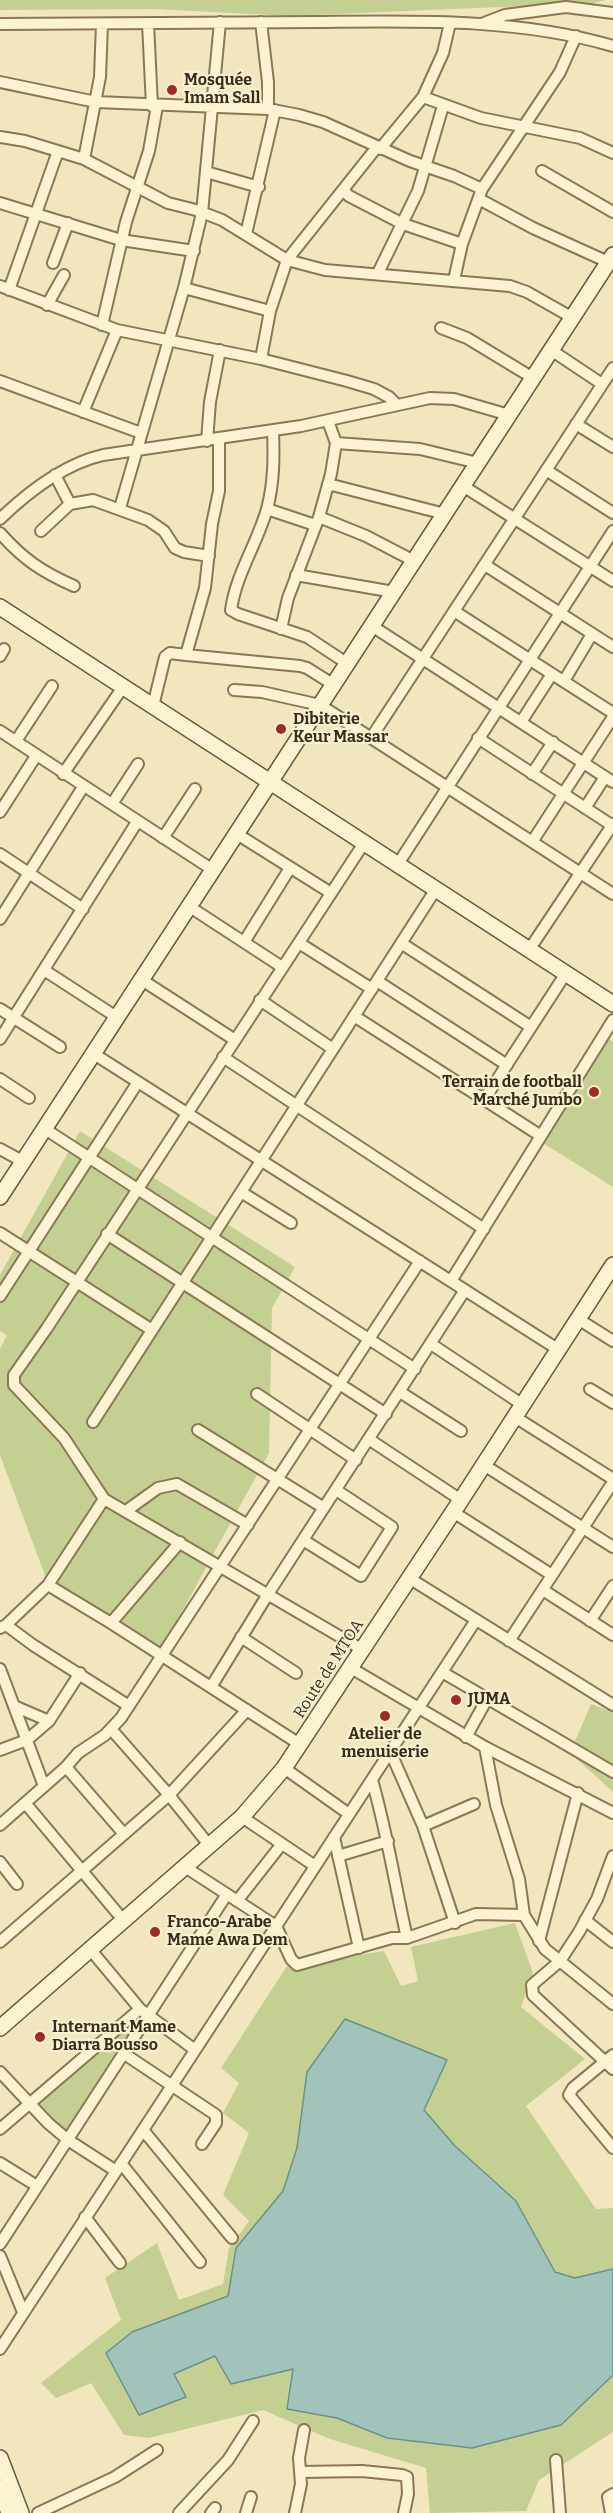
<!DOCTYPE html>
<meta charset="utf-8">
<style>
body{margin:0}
canvas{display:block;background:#f1e6be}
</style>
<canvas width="613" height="2513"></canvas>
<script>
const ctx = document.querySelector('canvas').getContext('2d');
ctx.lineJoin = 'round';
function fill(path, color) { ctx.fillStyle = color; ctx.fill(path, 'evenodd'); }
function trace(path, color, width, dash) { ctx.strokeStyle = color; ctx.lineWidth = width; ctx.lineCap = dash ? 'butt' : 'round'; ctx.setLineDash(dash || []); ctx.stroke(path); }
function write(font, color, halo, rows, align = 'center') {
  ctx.font = font + ' Bitter,serif'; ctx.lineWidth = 4.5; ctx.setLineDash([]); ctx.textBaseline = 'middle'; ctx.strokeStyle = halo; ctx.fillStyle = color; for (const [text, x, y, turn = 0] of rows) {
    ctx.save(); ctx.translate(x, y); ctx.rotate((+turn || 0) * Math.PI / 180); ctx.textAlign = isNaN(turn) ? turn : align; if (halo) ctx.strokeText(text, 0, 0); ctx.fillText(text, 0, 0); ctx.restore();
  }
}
fill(new Path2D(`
 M0,0H606L594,3L291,16L153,9L0,10Z
 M608,1038L613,1042V1187L543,1143Z
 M80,1131L295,1267L272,1308L269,1453L158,1655L53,1597L0,1455V1349L7,1335L0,1331V1275Z
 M591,1704L613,1712V1792L570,1753Z
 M515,1923L533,1973L521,2007L585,2059L526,2106L596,2209L613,2208V2432L539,2480L526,2511L430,2513L426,2468L330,2439L263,2410L149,2438L124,2435L91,2383L56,2398L41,2383L121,2320L105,2278L157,2243L179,2300L223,2284L229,2248L249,2221L223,2195L249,2133L223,2113L239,2083L221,2068L287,1966L384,1951L401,1986L418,1981L411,1947Z
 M131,2021L138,2027L69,2134L34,2103Z`), '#c3d092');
const water = new Path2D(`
 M345,2019L447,2060L424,2110L455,2146L516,2201L555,2272L575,2278L613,2269V2375L561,2425L472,2448L387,2438L337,2418L287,2409L293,2369L231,2384L215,2356L174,2374L186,2397L139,2415L106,2353L132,2332L228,2296L236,2248L283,2191L297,2148L307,2072Z`);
fill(water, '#a2c3bc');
trace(water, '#69918b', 1.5);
const street = new Path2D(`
 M261,22L268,82V109
 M148,23L152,106
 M484,23L505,15L566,7L613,13
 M0,24C106,24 213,22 319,22C417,21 518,18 613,46
 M0,82L96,102L268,109L299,115L323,122L410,161L454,176L482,189
 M423,97L481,118L580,138L613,153
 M0,137L25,141L84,159L168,203L196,210L222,220L287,260L325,270L510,286L527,292L573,318
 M380,149L423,97L443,53L450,23
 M84,159L100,77L102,24
 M542,171L613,212
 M206,172L259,187
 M343,190L349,196L403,224L462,244
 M479,199L533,228L608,262
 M0,203L121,240L194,251
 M246,234L275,110
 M53,263L68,223
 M378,273L418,191L443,106
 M454,280L462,244L482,189L560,72L576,36
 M0,286L117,330L261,359L347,381L374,389L389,397L397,405
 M184,288L270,311
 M9,290L58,151
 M47,305L64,275
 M102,325L126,222L149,151L157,106
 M441,328L467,338L533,378
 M551,350L602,384
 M261,359L270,311L287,260L377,147
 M0,381L141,433
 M83,412L117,330
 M576,424L613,447
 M273,431C274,457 274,483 267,509C257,544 236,574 231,610L238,614L307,637L348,664
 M207,441L210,402L220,350
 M336,443L420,449L478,463
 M546,470L613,513
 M55,475L70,504
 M328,484L445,514
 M463,486L613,581
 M120,508L184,288L202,213L220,22
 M267,509L315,525
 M319,517L366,536L414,561
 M0,519C29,491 64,464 103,455L301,426L430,398L454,399L509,415
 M41,531L70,504L93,500L148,520L164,531L175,548L184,552L209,556
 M0,533C23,559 42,572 74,586
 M485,565L613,647
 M296,575L394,592
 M454,611L613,713
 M372,626L613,782
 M281,629L288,598L319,517L331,474L336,443L328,421
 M186,655L300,666L307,668L334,685
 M0,656L4,649
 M564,681L592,634
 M234,690L262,692L320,705L613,894
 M153,706L165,657L170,653L186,655L205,588L212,524L219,491V439
 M521,722L552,674
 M0,731L213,870
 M371,738L613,368
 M478,738L613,826
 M16,741L52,686
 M63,774L123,687
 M532,774L553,742
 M112,804L138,764
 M585,808L605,777
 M0,812L36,756
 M237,834L331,893
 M163,838L195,789
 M532,842L613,717
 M0,854L83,909
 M398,864L613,531
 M190,907L282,967
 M0,919L83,787
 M244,942L290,868
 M299,943L372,989
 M401,943L531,1027
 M529,950L613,824
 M44,970L118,1018
 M142,980L235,1040
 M377,981L507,1065
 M260,1000L333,1049
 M0,1009L60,1047
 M354,1016L541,1136
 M0,1039L137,822
 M94,1054L559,1350
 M223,1057L484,1229
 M0,1079L29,1098
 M484,1100L566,973
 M45,1129L415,1369
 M0,1149L24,1162
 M241,1192L291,1223
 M0,1233L152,1330
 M107,1234L386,1414
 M451,1281L613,1020
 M0,1296L138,1082
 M578,1319L613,1341
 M431,1344L523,1405
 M590,1389L613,1403
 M400,1392L461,1431
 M257,1394L356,1460
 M515,1417L613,1479
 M93,1422L436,889
 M198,1430L324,1508
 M370,1440L461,1500
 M484,1465L613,1547
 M104,1499L64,1438L14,1385V1375L47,1328L364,843
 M126,1511L158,1488L177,1484L248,1525
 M453,1512L552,1575
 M303,1540L361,1576L392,1527L336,1490
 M409,1578L613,1705
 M48,1585L111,1623L301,1745
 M543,1590L613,1635
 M590,1621L613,1586
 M111,1623L180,1542
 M6,1625L48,1585L104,1499L363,1650
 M0,1628L6,1625L33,1645L129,1706
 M241,1637L296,1673
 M509,1641L613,1482
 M351,1668L485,1747L613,1813
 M0,1669L44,1786
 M442,1672L613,1772
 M211,1687L268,1594L465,1290
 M14,1706L49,1721
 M111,1729L169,1795L209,1845
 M466,1737L487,1699
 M485,1747L496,1805L519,1879L524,1915L545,1949L613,2004
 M0,1750L27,1740L49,1721L80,1673
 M390,1751L423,1826L455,1923
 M66,1767L124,1834
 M284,1768L349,1814
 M372,1780C387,1832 395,1885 407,1938
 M26,1804L124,1921
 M242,1817L315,1866
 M0,1825L66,1767L78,1753L105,1735L121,1718L420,1261
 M423,1826L474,1804
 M334,1837L359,1948
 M338,1856L388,1841
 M613,1856L597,1899L579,1932L560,1961L532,1985L533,1995L613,2069
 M0,1862L17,1884
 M185,1867L276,1926L291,1959L297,1965L392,1938H407L476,1914L524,1915
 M237,1901L281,1845
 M585,1920L613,1942
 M539,1941L578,1793
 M0,1942L169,1795L247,1710
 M90,1949L140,2009L195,2050
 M123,2053L216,2115V2123L202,2144
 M613,2055L573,2088L569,2095L613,2148
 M0,2072L48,2123L68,2140L116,2171
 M0,2129L140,2009
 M143,2130L232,2238
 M0,2163L37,2186
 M121,2163L200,2262
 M85,2217L120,2263
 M0,2244L227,1894
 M0,2256L23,2312
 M0,2349L476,1620
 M556,2460L560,2513
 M300,2472L362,2471L402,2475L407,2477L408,2494L404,2513
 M38,2513L115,2477L157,2450
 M179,2513L228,2460L253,2421
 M211,2513L215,2508
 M246,2513L251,2497
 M295,2513L301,2484L299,2458L304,2430
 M611,2513L608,2497L613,2494`);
const secondary = new Path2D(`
 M0,607L613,1004
 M0,1197L613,255
 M0,2028L242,1817L284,1768L461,1500L613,1265
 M0,2458L21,2513
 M0,2488L9,2513`);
trace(street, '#8b7755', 14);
trace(secondary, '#6d5739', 18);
trace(street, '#fbf3d2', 10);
trace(secondary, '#fbf3d2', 15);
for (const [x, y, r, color] of [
 [172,90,6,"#9f2b21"],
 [281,729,6,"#9f2b21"],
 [594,1092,6,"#9f2b21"],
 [456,1700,6,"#9f2b21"],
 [385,1716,6,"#9f2b21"],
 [155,1932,6,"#9f2b21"],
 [40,2037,6,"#9f2b21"]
]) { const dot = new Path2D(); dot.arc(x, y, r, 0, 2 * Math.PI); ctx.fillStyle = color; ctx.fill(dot); trace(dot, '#f8f0cf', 2); }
write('bold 16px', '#392c1b', '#f8f0cf', [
 ["Mosquée",184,81],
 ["Imam Sall",184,99],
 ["Dibiterie",293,720],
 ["Keur Massar",293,738],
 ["Terrain de football",582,1083,"right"],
 ["Marché Jumbo",582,1101,"right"],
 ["JUMA",468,1700],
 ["Atelier de",385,1735,"center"],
 ["menuiserie",385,1753,"center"],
 ["Franco-Arabe",167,1923],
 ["Mame Awa Dem",167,1941],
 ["Internant Mame",52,2028],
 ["Diarra Bousso",52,2046]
], 'left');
write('16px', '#392c1b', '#f8f0cf', [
 ["Route de MTOA",329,1669,-57]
]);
</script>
